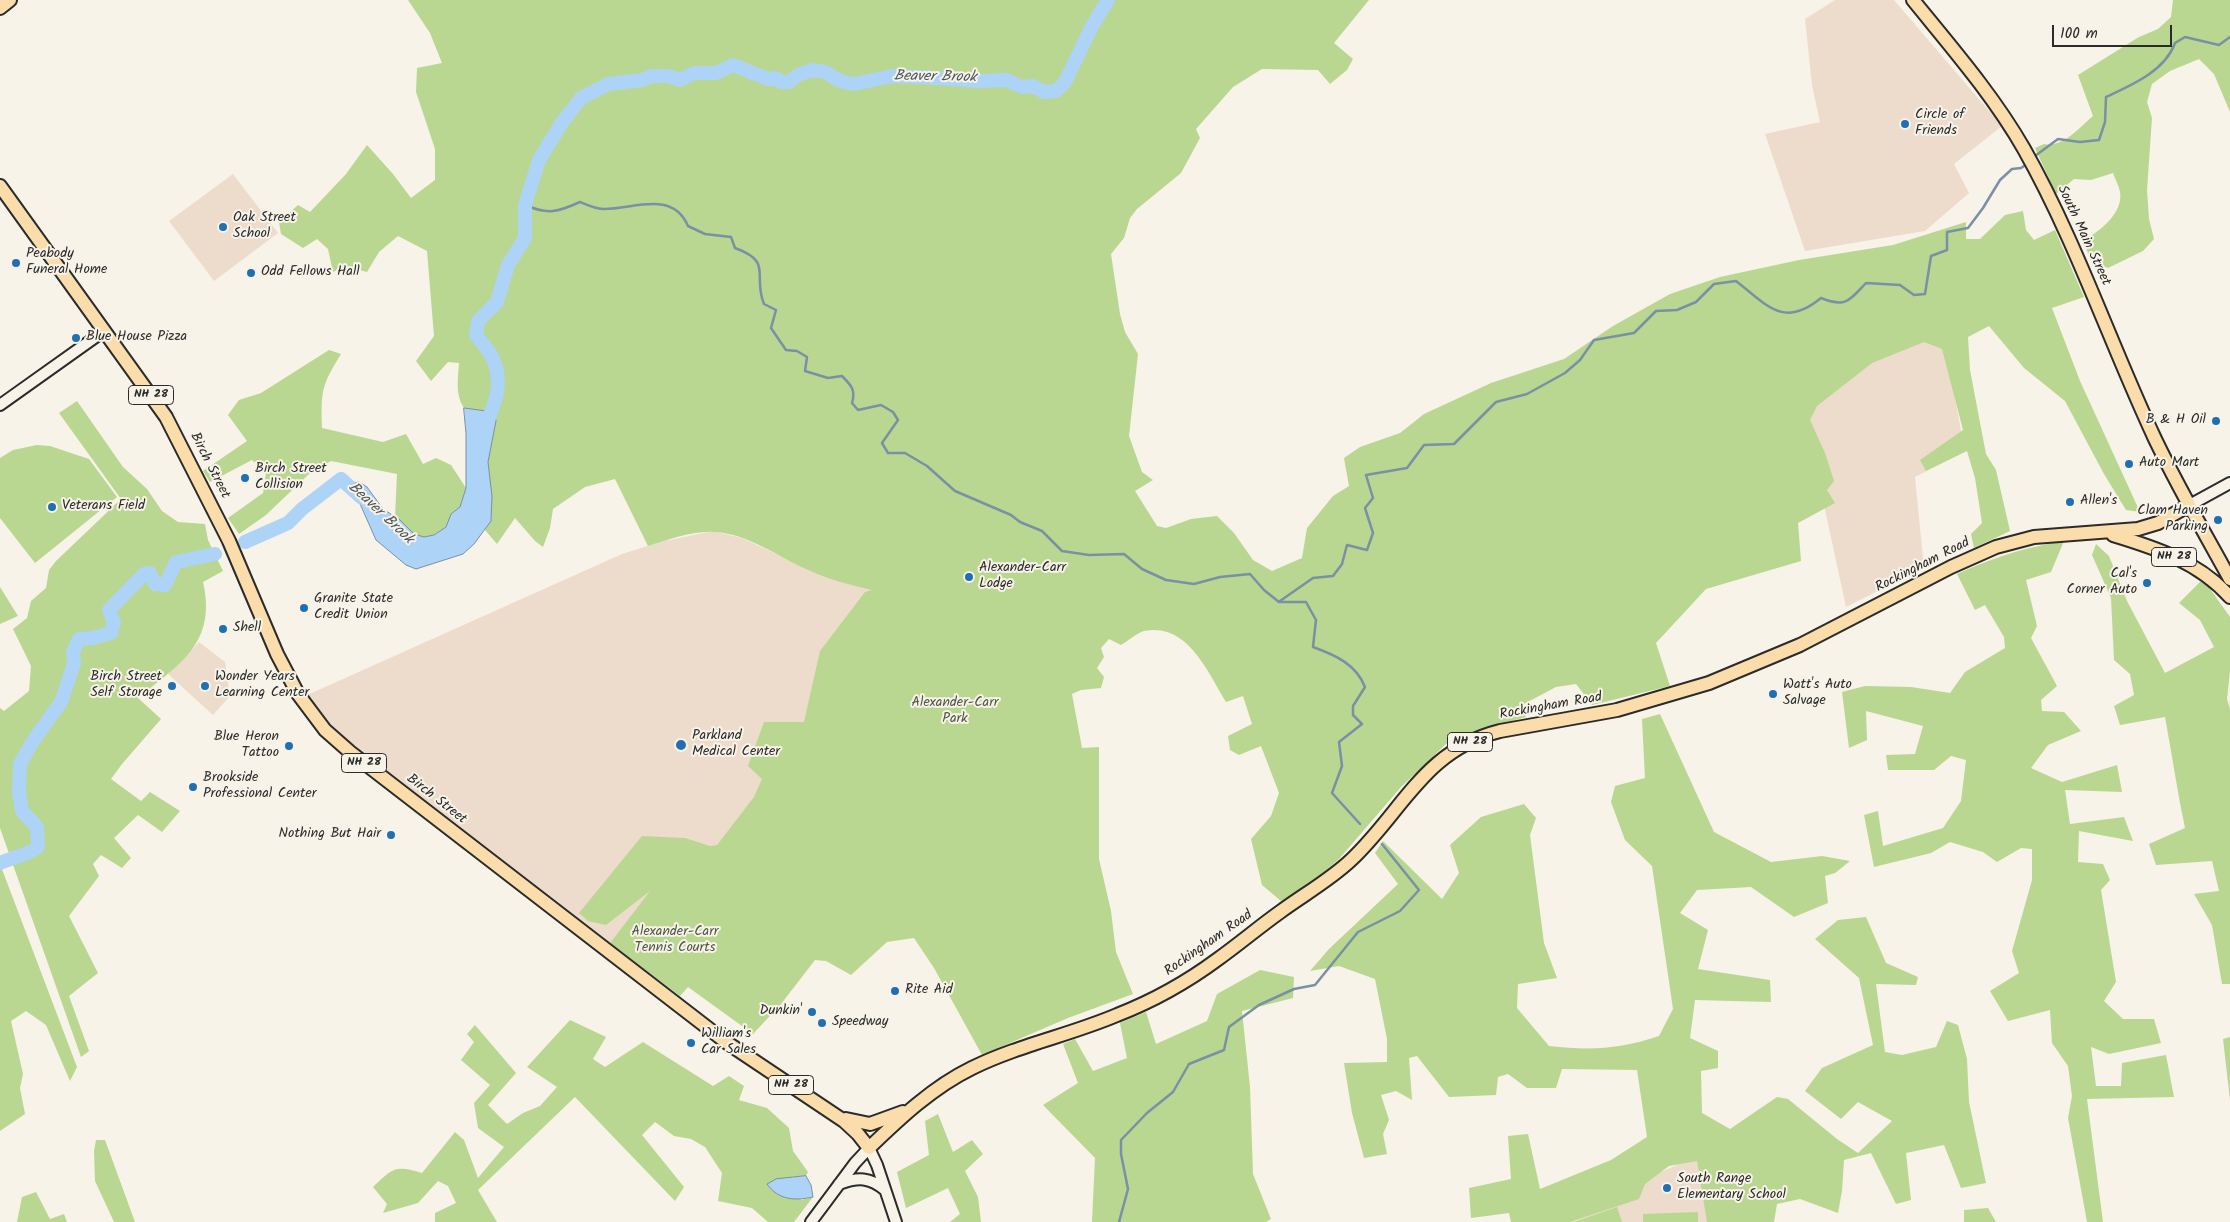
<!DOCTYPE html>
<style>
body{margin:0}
#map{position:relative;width:2230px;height:1222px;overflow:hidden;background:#f7f3e8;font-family:Kalam,sans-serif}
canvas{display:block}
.scale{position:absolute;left:2052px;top:25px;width:120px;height:22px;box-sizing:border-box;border:2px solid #2b2b2b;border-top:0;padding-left:6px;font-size:15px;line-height:18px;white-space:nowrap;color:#2b2b2b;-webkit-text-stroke:4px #f7f3e8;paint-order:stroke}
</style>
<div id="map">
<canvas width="2230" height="1222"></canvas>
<div class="scale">100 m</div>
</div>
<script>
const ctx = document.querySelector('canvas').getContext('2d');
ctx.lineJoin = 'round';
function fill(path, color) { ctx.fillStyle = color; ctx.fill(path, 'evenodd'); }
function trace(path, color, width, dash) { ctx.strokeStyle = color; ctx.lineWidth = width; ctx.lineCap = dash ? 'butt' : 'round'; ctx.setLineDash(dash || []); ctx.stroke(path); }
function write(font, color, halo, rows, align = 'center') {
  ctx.font = font + ' Kalam,sans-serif'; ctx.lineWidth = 4; ctx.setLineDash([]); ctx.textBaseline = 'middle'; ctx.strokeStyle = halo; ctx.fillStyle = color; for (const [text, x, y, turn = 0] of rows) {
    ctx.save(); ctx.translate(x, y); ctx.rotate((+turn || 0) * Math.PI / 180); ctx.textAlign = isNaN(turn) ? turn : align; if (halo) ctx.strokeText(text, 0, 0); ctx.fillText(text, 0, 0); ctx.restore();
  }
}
fill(new Path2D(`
 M1835,0H1894L2002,126L1954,164L1969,193L1925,231L1805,251L1765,134L1820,122L1812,85L1805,19Z
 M233,174L278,233L214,281L169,221Z
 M1937,305L1965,451L1915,477L1924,568L1846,607L1789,343Z
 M713,531L742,538L824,576L914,601L717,845L680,853L610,943L331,730L305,696L622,554L660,542Z
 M199,642L225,662L230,696L213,715L168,674Z
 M1702,1154L1716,1222H1547Z`), '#eddccc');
fill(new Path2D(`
 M408,0H1369L1334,43L1353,59L1347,70L1330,84L1318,70L1262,69L1233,87L1196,129L1200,138L1181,173L1137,209L1130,218L1124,238L1111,254L1120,314L1125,332L1138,354L1129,436L1142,472L1153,480L1135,491L1157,526L1166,528L1191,519L1217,516L1234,533L1253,560L1272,571L1302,558L1307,528L1333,496L1349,486L1344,458L1360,447L1400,433L1424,414L1491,383L1564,359L1613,326L1670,294L1720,277L1799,260L1893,245L1966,222V239H1980L2005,215L2023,211L2026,230L2034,240L2055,230L2084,297L2052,308L2080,381L2140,512L2126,510L2104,474L2065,401L2024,368L1989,326L1968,337L1970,370L1986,454L1996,470L2010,531L1974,548L1971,534L1982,523L1975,478L1967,451L1926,471L1920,460L1963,430L1942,349L1924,342L1872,363L1817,406L1810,420L1825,453L1834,481L1827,490L1835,503L1798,523L1801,561L1706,589L1656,643L1670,686L1592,705L1576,684L1556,687L1522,705L1526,717L1483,729L1446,744L1401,787L1339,859L1308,886L1281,901L1262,885L1251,839L1271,816L1279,793L1261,746L1239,755L1230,750L1228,736L1252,724L1243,696L1226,702C1208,673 1188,622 1144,631C1137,633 1128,641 1121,645L1109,639L1101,648L1104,657L1097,668L1104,677L1101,688L1081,690L1072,694L1082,748L1099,747V859L1111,911L1116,952L1133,994L1068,1018L982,1055L934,968L914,938L887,942L851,975L826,961L815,960L781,1004L753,1034L688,987L680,996L610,943L650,891L606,925L588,921L579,913L642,836L685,838L710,846L717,845L754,797L762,779L748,766L764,722H804L820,651L865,592L872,590C850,585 827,579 806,569C777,556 748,534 715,532C694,530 668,540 648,546L615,479L585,487L553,509L550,528L543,547L535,541L515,518L497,544L485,530C498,509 487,485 488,462C488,445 498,430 494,413L464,408C455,395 458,379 459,363L448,362L431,381L416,361L434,336L427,251L398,236L379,252L367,272L346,266L333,272L328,249L317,239L303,248L281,234L279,222L298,205L310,212L346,174L367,145L393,174L411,198L435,180V149L416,92L417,68L442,63L430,33Z
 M2173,0H2230V112L2214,74L2199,59L2170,71L2152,84L2147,102L2152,118L2147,190L2149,219L2154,239L2143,251L2108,268L2091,261L2083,240C2099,233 2124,212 2120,192C2119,186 2115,179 2113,173L2091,180L2074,179L2056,194L2035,148L2044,144C2063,148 2080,127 2093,116L2078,75L2139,37L2158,29L2171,17Z
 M329,350L341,354C321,386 321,392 322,428L383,442L406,434L423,464L436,458L451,465L466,488L460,507L451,514L446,527L434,535L423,537L414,534L395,517L397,474L331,461L309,474L266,515L239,534L228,518L263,493L266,473L252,460L210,482L203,471L247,441L228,415L239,400L261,393Z
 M77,401L123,467L147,489L162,511L178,522L205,524L208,540L223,571L203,582C217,643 180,664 138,698L161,719L122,764L111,779L141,801L150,792L180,811L162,832L138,815L114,838L131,858L122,868L101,855L93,864L99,876L69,916L98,973L69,996L89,1051L81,1057L0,828V708L4,711L29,691L31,666L13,629L27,618L31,601L46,588L49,570L56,561L121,499L59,413Z
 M37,445L50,446L89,459L117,497L35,563L0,518V458L13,450Z
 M2064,541L2051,572L2026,580L2037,626L2031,638L2057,686L2041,700L2042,711L2064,712L2081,731L2048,745L2031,768L2062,782L2117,765L2122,792L2065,790L2070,824L2124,817L2133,841L2079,831L2078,862L2103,864L2110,880L2101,890L2116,982L2104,1001L2123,1019H2154L2161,1043L2109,1054L2091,1047L2096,1086H2121L2122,1063L2166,1055L2174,1097L2087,1099L2103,1222H2087L2068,1118L2072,1096L2068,1066L2052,1043L2050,1010L2008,1021L1990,991L2019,973L2012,951L2032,880V849L2021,848L1997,862L1983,852L1950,842L1931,853L1874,867L1864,815L1878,811L1883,846L1943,828L1961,801L1966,760L1951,756L1934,770H1888L1886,755L1915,754L1923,726L1866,711L1867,740L1849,748L1842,692L1865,686L1911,687L1950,693L1965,672L2005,648L2004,637L1985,605L1975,610L1957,574C1995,557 2023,548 2064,541Z
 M2096,544L2109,556L2127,601L2165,673L2214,647L2200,620L2179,603L2203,579L2230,617V671L2227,699L2230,709V984H2222L2212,925L2194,894L2219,891L2212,861L2156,865L2149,844L2185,828C2177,791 2172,754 2165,717L2120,725L2114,706L2134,695L2130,674L2114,660L2111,598L2092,555Z
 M0,587L18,616L0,624Z
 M1660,714L1714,832L1771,862L1822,856L1850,861L1835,873L1825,876L1828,903L1794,917L1751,887L1697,890L1680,913L1708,930L1698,969L1770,980L1771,1002L1695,1000L1690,1038L1718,1051V1068L1701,1071L1702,1113L1730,1129L1777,1097L1788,1099L1837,1139L1858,1153L1892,1121L1858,1102L1841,1119L1805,1091L1822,1068L1873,1045L1859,978L1815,939L1838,920L1866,917L1886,963L1918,977L1916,985L1876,984L1885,1052L1902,1055L1936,1047L1947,1021L1958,1025L1967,1059L1969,1102L1986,1183L1961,1188L1944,1145L1906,1153L1911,1200L1896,1204L1871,1153L1844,1160L1842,1191L1838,1213L1800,1199L1777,1204L1774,1222H1707L1697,1161L1669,1166L1645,1184L1639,1199L1570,1222H1511L1509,1213L1471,1218L1469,1188L1511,1179L1508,1136L1528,1134L1540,1189L1611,1160L1647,1137L1637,1070L1562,1069L1556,1088H1527L1508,1074L1498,1077L1496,1095L1449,1097L1417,1056L1409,1058L1412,1100L1396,1091L1381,1095L1389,1120L1383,1134L1387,1154L1364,1158L1352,1113L1344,1063L1387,1062V1039L1375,979L1339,966L1310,971L1329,949L1398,884L1375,853L1383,841L1442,899L1459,873L1450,845L1481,817L1524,804L1536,818L1530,835L1544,943L1557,978L1518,984L1517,1008L1549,1046C1591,1051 1620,1049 1659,1036L1673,1009L1652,866L1625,840L1611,802L1615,786L1645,778L1642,719Z
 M0,864L77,1067L70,1081L46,1025L26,1011L11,1021L23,1074L20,1088L25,1114L0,1131Z
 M1260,970L1294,977L1293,998L1242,1011L1250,1087L1253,1174L1271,1219L1266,1222H1092L1095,1158L1043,1105L1078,1083L1063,1044L1075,1039L1093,1071L1127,1058L1120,1023L1146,1012L1156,1044L1207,1021L1217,994Z
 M570,1020L606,1037L593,1059L605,1067L643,1042L713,1086L729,1076L744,1086L739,1100L767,1108L789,1128L793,1151L808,1172L806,1176L792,1177L801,1200L813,1197L794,1222H768L752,1208L718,1201L722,1173L705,1147L691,1139L674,1136L655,1122L642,1135L684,1187L675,1201L575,1097L478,1190L497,1222H435V1213L456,1203L448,1186L438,1181L418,1203L383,1213L387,1204L373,1187C393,1168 395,1165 422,1173L455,1132L464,1140L478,1178L504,1147L478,1128L474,1103L490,1085L461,1060L474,1042L467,1034L475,1025L516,1073L488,1105L507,1124L523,1113L540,1106L557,1087L527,1067Z
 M2230,1037V1100L2223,1039Z
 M938,1114L953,1152L972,1140L983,1154L965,1171L978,1197L981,1222H950L960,1214L948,1188L906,1208L897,1172L929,1155L925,1121Z
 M96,1140H105L135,1222H114L95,1181L94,1151Z
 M36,1192L50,1219L64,1214L67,1222H17L22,1197Z
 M1617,1207L1622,1222H1574Z
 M1988,1208L1996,1222H1964V1210Z
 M1698,1212V1222H1643V1214Z`), '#b9d790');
const water = new Path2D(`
 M464,408L494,412L496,421L488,462L492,496L491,521L474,544L463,554L416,569L406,565L376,540L357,497L348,488L352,483L359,482L367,487L383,509L400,520L414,534L424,537L434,535L446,527L451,514L460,507L466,488V434Z
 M806,1176L811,1185L813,1197C795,1201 778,1200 767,1184L776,1179Z`);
fill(water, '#add3f7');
trace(water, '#7990a5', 1);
trace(new Path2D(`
 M2035,156L2058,139L2080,142L2099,140L2105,122L2106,97C2132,85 2165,71 2175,43L2185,37L2219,45L2230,37
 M525,205C548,215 558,212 580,202C587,205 596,209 603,209C632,210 672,189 688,226L705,234L731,237L735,248C774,262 752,275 764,304L776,310L771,328L786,350L797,351L807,357L805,371L828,378L842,376C851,385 856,390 852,403L858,410L881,405L893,412L898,420L882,443L888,453H905L927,466L955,491L1011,515L1020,522L1042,531L1062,551L1089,555L1124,554L1142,569L1166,580L1194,584L1220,577L1250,574L1264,590L1279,602H1306L1316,620L1313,647C1335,655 1356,664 1365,687L1353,706V715L1362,724L1339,742L1342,766L1332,793L1360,824
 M1280,601L1313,578L1333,576L1342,564L1347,545L1367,550L1373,533L1365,508L1373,498L1366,475L1407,468L1424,445L1454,444L1496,402L1527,394L1565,373L1580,360L1594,340L1634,333L1656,311L1677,310L1696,302L1714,284L1736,281C1767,305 1783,329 1821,298C1846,308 1849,301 1866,283L1900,285L1914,295L1925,294L1931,256L1947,250V232L1968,228L1983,208L2000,180L2012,169L2021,168L2024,166
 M1119,1222L1128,1189L1121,1154V1140L1147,1113L1173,1092L1189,1064L1224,1050L1229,1027L1259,1005L1294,989L1315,985L1358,932L1400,911L1419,890L1382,844`), '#7990a5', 2.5);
trace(new Path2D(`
 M484,430C494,406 505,383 492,357C489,350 481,342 476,335L478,321L497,302L508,265L525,238V205L539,160L561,124L581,98L608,84L642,80L652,76H668L680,80L694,73H716L733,65L768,79L776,78L781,82H789L798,75L812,70L825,72L840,81L854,84L892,76L921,77L980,81L1007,80L1022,87L1033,86L1044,92L1056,91L1065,82L1092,26L1108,0
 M245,542L288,523L302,509L341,479L362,498
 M0,863C11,858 30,854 38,847L37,827L22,811L19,792L20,764L33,741L61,702L74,664L73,652L79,639L93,638L111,633L114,623L109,610L144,574L150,573L155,584L165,585L176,562L215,554`), '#add3f7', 14);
const minor = new Path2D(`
 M0,405L104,331
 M2188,506L2230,483
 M839,1184C858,1177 870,1177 885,1190
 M811,1222L855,1163L869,1148L877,1165L896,1222`);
const major = new Path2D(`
 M1913,0C1952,48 1993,95 2024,149C2076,241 2110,343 2155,439C2178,487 2204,532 2230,579
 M0,8L10,0
 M0,186L166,417L229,541L277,654L298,694L325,730L350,752L726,1042L844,1121L858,1134L869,1148C900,1118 933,1087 972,1068C1019,1045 1070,1035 1117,1015C1153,1001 1187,982 1218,959C1239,944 1259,927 1280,912C1303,895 1330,880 1351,860C1403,811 1424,750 1500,731L1617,710L1709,683L1800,645L1951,567L1996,547L2034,537L2138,529L2158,523L2188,506
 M2113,535C2156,548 2199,562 2230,597
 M846,1119L870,1124L903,1112`);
trace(minor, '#2b2b2b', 14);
trace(major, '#2b2b2b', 16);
trace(minor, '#f7f3e8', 10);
trace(major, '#faddab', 12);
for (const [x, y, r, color] of [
 [1905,124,5,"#1f6fb2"],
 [223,227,5,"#1f6fb2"],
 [16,263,5,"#1f6fb2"],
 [251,273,5,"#1f6fb2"],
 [76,338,5,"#1f6fb2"],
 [2216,421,5,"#1f6fb2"],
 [2129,464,5,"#1f6fb2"],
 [245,478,5,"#1f6fb2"],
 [2070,502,5,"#1f6fb2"],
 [52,507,5,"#1f6fb2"],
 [2218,520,5,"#1f6fb2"],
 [969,577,5,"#1f6fb2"],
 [2147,583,5,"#1f6fb2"],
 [304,608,5,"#1f6fb2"],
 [223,629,5,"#1f6fb2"],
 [172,686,5,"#1f6fb2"],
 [205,686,5,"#1f6fb2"],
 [1773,694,5,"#1f6fb2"],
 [681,745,6,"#1f6fb2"],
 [289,746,5,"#1f6fb2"],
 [193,787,5,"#1f6fb2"],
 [391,835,5,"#1f6fb2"],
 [895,991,5,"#1f6fb2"],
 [812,1012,5,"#1f6fb2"],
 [822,1023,5,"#1f6fb2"],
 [691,1043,5,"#1f6fb2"],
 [1667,1188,5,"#1f6fb2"]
]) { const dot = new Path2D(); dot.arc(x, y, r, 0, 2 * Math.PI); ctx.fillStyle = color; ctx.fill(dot); trace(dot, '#f7f3e8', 2); }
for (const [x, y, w] of [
 [151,395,45],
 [2174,557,45],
 [1470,742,45],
 [364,763,45],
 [791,1085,45]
]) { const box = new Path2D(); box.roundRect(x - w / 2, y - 9.5, w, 19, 4); ctx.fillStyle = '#f7f3e8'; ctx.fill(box); trace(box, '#2b2b2b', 1); }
write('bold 12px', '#2b2b2b', null, [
 ["NH 28",151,395],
 ["NH 28",2174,557],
 ["NH 28",1470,742],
 ["NH 28",364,763],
 ["NH 28",791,1085]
]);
write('14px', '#2b2b2b', '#f7f3e8', [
 ["Circle of",1915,116],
 ["Friends",1915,132],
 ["Oak Street",233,219],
 ["School",233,235],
 ["Peabody",26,255],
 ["Funeral Home",26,271],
 ["Odd Fellows Hall",261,273],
 ["Blue House Pizza",86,338],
 ["B & H Oil",2206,421,"right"],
 ["Auto Mart",2139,464],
 ["Birch Street",255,470],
 ["Collision",255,486],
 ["Allen's",2080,502],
 ["Veterans Field",62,507],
 ["Clam Haven",2208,512,"right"],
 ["Parking",2208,528,"right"],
 ["Alexander-Carr",979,569],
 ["Lodge",979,585],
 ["Cal's",2137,575,"right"],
 ["Corner Auto",2137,591,"right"],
 ["Granite State",314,600],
 ["Credit Union",314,616],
 ["Shell",233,629],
 ["Birch Street",162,678,"right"],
 ["Self Storage",162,694,"right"],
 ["Wonder Years",215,678],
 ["Learning Center",215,694],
 ["Watt's Auto",1783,686],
 ["Salvage",1783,702],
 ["Parkland",692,737],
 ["Medical Center",692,753],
 ["Blue Heron",279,738,"right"],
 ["Tattoo",279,754,"right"],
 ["Brookside",203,779],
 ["Professional Center",203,795],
 ["Nothing But Hair",381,835,"right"],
 ["Rite Aid",905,991],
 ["Dunkin'",802,1012,"right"],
 ["Speedway",832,1023],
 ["William's",701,1035],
 ["Car Sales",701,1051],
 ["South Range",1677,1180],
 ["Elementary School",1677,1196]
], 'left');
write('14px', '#2b2b2b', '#f7f3e8', [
 ["South Main Street",2083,236,65],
 ["Birch Street",209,466,63],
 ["Rockingham Road",1923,566,-27],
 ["Rockingham Road",1551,707,-10],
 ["Birch Street",436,800,38],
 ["Rockingham Road",1209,944,-35]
]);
write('14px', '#4e5644', '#f7f3e8', [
 ["Alexander-Carr",955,704],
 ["Park",955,720],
 ["Alexander-Carr",675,933],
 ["Tennis Courts",675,949]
]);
write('italic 15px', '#4c555e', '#f7f3e8', [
 ["Beaver Brook",935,78,1],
 ["Beaver Brook",380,514,43]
]);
</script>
